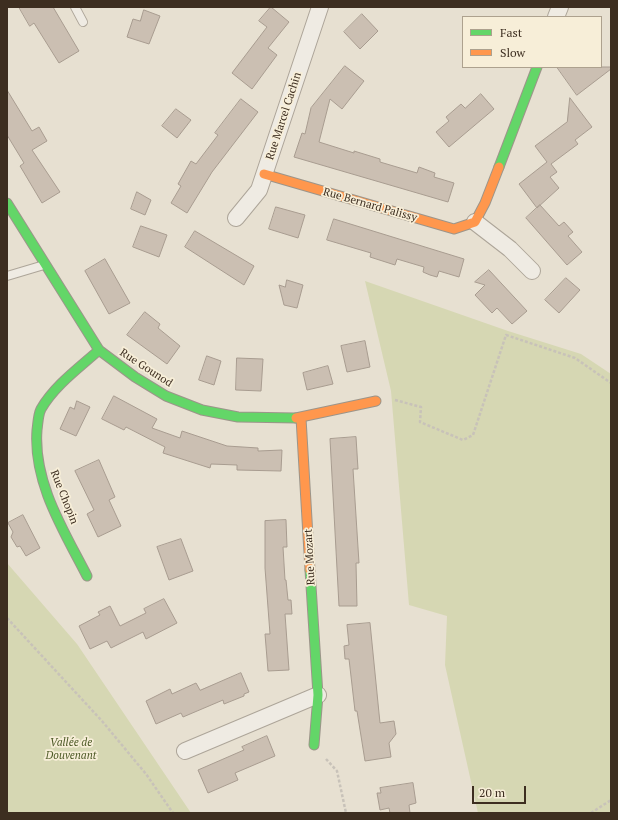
<!DOCTYPE html>
<meta charset="utf-8">
<style>
body{margin:0}
#map{position:relative;width:618px;height:820px;overflow:hidden;background:#e7e0d1;font-family:"PT Serif",serif}
canvas{display:block}
.frame{position:absolute;inset:0;border:8px solid #3d2e20;pointer-events:none}
.legend{position:absolute;left:462px;top:16px;width:140px;height:52px;box-sizing:border-box;background:#f7eed8;border:1px solid #ada18e;margin:0;padding:5px 7px;list-style:none;font-size:12px;color:#3d2e20}
.legend li{display:flex;align-items:center;gap:8px;height:20px}
.legend b{width:20px;border:1px solid #ada18e}
.scale{position:absolute;left:472px;top:786px;width:54px;height:18px;box-sizing:border-box;border:2px solid #3d2e20;border-top:0;padding-left:5px;font-size:12px;line-height:14px;white-space:nowrap;color:#3d2e20;-webkit-text-stroke:3px #f7eed8;paint-order:stroke}
</style>
<div id="map">
<canvas width="618" height="820"></canvas>
<div class="frame"></div>
<ul class="legend">
<li><b style="height:5px;background:#63d668"></b>Fast</li>
<li><b style="height:5px;background:#ff974d"></b>Slow</li>
</ul>
<div class="scale">20 m</div>
</div>
<script>
const ctx = document.querySelector('canvas').getContext('2d');
ctx.lineJoin = 'round';
function fill(path, color) { ctx.fillStyle = color; ctx.fill(path, 'evenodd'); }
function trace(path, color, width, dash) { ctx.strokeStyle = color; ctx.lineWidth = width; ctx.lineCap = dash ? 'butt' : 'round'; ctx.setLineDash(dash || []); ctx.stroke(path); }
function write(font, color, halo, rows, align = 'center') {
  ctx.font = font + ' "PT Serif",serif'; ctx.lineWidth = 3.5; ctx.setLineDash([]); ctx.textBaseline = 'middle'; ctx.strokeStyle = halo; ctx.fillStyle = color; for (const [text, x, y, turn = 0] of rows) {
    ctx.save(); ctx.translate(x, y); ctx.rotate((+turn || 0) * Math.PI / 180); ctx.textAlign = isNaN(turn) ? turn : align; if (halo) ctx.strokeText(text, 0, 0); ctx.fillText(text, 0, 0); ctx.restore();
  }
}
fill(new Path2D(`
 M365,281L508,331L581,354L611,374V813H478L445,665L447,616L409,605L391,391Z
 M7,563L77,644L191,813H7Z`), '#d6d7b3');
const building = new Path2D(`
 M19,7H53L79,51L59,63L34,23L30,26Z
 M271,7L289,22L268,48L277,55L252,89L232,73L267,27L259,21Z
 M144,10L160,16L149,44L127,37L133,19L140,21Z
 M362,14L378,31L360,49L344,32Z
 M345,66L364,81L342,109L330,99L319,142L354,153V151L380,159V162L417,173L419,167L435,173L434,177L454,183L448,202L294,157L302,133L305,134L311,108Z
 M557,67H611V69L577,95Z
 M7,90L32,131L39,127L47,141L32,150L60,192L42,203L20,166L24,163L7,135Z
 M481,94L494,109L449,147L436,132L449,121L446,117L461,104L465,108Z
 M570,98L592,127L575,140L578,144L551,164L557,172L550,177L559,188L537,208L519,184L547,162L535,146L567,122Z
 M241,99L258,112L212,172L187,213L171,203L181,186L178,184L191,161L196,164L218,135L215,133Z
 M176,109L191,120L177,138L162,126Z
 M137,192L151,200L145,215L131,209Z
 M540,205L559,226L564,222L573,232L568,236L582,252L567,265L526,218Z
 M276,207L305,215L298,238L269,229Z
 M334,219L464,259L459,277L439,271L437,277L430,275L423,272L424,267L397,259L395,265L370,257L371,253L327,240Z
 M141,226L167,235L159,257L133,247Z
 M195,231L254,266L244,285L185,247Z
 M105,259L130,303L109,314L85,271Z
 M489,270L527,311L512,324L497,308L492,313L475,295L485,285L475,282Z
 M566,278L580,290L559,313L545,300Z
 M287,280L303,285L297,308L284,305L279,285L285,287Z
 M145,312L160,324L158,328L180,346L167,364L127,335Z
 M365,341L370,367L347,372L341,346Z
 M207,356L221,361L214,385L199,380Z
 M237,358L263,359L261,391L236,390Z
 M328,366L333,384L307,390L303,373Z
 M114,396L157,419L152,428L180,438L182,431L227,446L258,448V451L282,450L281,471L237,470V465L211,464L210,468L163,453L165,447L126,427L124,430L102,419Z
 M77,401L90,407L76,436L60,429L70,407L74,409Z
 M356,437L358,469H353L359,563H356L357,606H339L330,439Z
 M99,460L115,497L109,500L121,526L98,537L87,514L94,510L75,471Z
 M23,515L40,548L26,556L20,546L17,547L11,537L13,532L8,523Z
 M286,520L287,547H283L285,580H286L288,600H291L292,614H285L289,670L268,671L265,634H270L265,568V521Z
 M181,539L193,571L169,580L157,547Z
 M164,599L177,623L146,639L143,632L111,648L107,641L90,649L79,626L100,615L98,612L110,606L120,626L146,613L144,609Z
 M370,623L380,723L394,721L396,734L389,743L391,757L365,761L357,711H355L349,659H345L344,646L349,645L347,625Z
 M241,673L249,692L244,694V696L224,704L223,700L183,717L181,713L156,724L146,701L170,689L172,694L196,683L200,690Z
 M267,736L275,756L235,773L238,780L208,793L198,770L244,750L242,747Z
 M413,783L416,803L409,805L410,813H390L389,808L380,810L377,793H381L380,788Z`);
fill(building, '#cbbfb2');
trace(building, '#a89c90', 1);
const lane = new Path2D(`
 M75,7L83,22
 M7,276L44,265`);
const street = new Path2D(`
 M556,17L560,7
 M236,218L259,190L320,7
 M475,222L510,249L532,271
 M185,751L318,695`);
const fast = new Path2D(`
 M499,167L537,67
 M7,203L99,350L135,377L166,396L202,410L238,417L296,418
 M310,570L318,695L314,745
 M87,576C64,531 33,483 37,430C38,423 38,415 41,409C55,385 79,368 99,350`);
const slow = new Path2D(`
 M264,174L454,229L475,222L485,203L499,167
 M296,418L376,401
 M301,418L310,570`);
trace(lane, '#ada599', 10);
trace(street, '#ada599', 18);
trace(fast, '#9c958a', 11);
trace(slow, '#9c958a', 11);
trace(new Path2D(`
 M395,400L421,407L420,422L463,440L473,435L506,335L575,358L611,383
 M7,618L102,721L146,774L173,813
 M326,759L337,771L346,813
 M591,813L611,800`), '#c8c2b9', 2.5, [3, 2]);
trace(lane, '#efebe3', 8);
trace(street, '#efebe3', 16);
trace(fast, '#63d668', 9);
trace(slow, '#ff974d', 9);
write('11px', '#3d2e20', '#f7eed8', [
 ["Rue Marcel Cachin",284,116,-72],
 ["Rue Bernard Palissy",370,205,16],
 ["Rue Gounod",146,368,33],
 ["Rue Chopin",64,497,68],
 ["Rue Mozart",310,557,-93]
]);
write('italic 11px', '#4d5a26', '#f7eed8', [
 ["Vallée de",71,743],
 ["Douvenant",71,756]
]);
</script>
